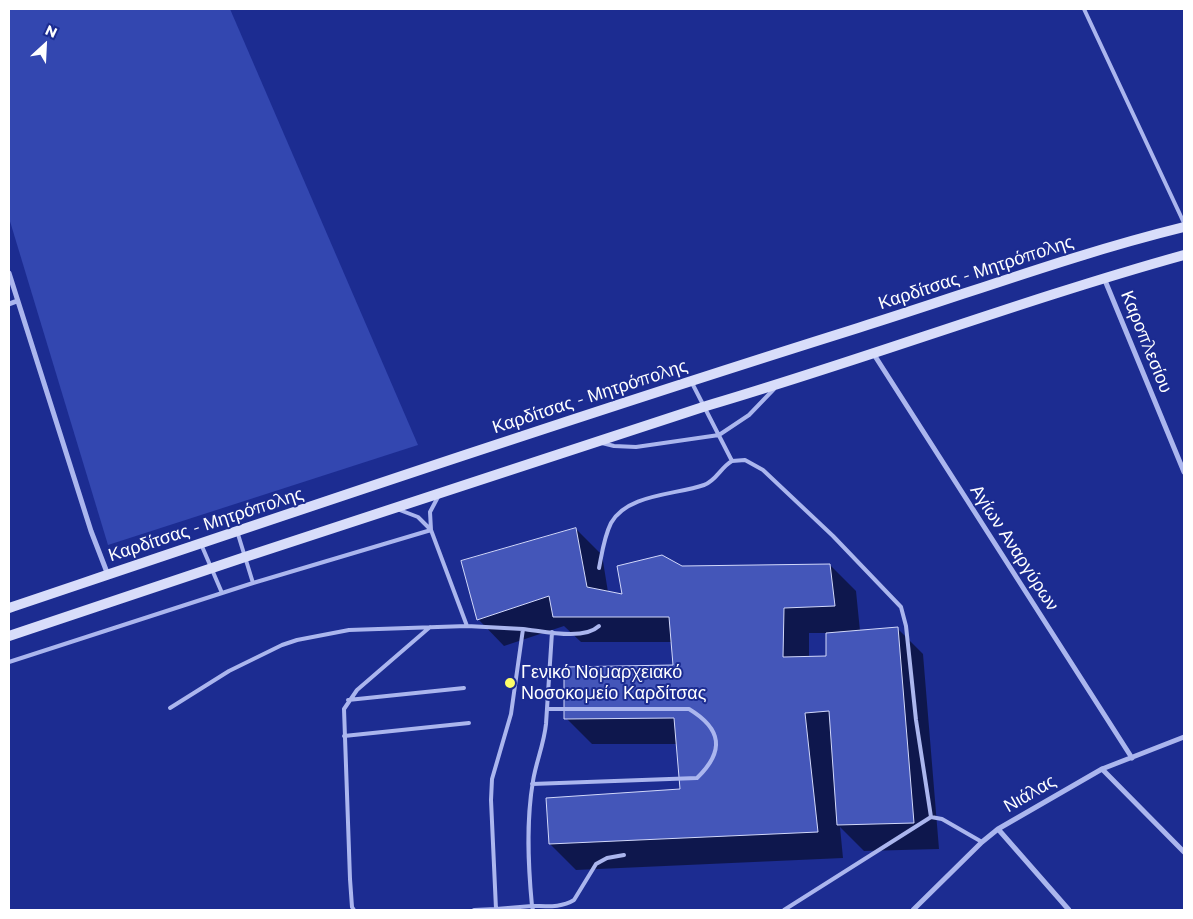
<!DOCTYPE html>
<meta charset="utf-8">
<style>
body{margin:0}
#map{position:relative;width:1193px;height:919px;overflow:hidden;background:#1c2c91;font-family:Montserrat,sans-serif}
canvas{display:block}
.frame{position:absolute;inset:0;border:10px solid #fff;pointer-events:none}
.north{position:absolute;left:20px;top:20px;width:50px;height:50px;-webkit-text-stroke:4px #1c2c91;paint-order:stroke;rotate:25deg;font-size:14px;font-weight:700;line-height:20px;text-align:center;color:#fff}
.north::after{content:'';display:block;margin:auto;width:18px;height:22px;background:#fff;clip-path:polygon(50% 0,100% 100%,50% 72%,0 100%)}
</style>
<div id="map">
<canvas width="1193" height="919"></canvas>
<div class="frame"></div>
<div class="north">N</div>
</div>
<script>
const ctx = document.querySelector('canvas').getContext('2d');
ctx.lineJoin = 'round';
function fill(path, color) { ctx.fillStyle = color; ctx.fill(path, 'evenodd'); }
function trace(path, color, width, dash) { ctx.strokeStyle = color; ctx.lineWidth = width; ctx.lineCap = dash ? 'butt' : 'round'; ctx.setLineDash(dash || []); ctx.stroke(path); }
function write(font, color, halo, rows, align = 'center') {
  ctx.font = font + ' Montserrat,sans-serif'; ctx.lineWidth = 4; ctx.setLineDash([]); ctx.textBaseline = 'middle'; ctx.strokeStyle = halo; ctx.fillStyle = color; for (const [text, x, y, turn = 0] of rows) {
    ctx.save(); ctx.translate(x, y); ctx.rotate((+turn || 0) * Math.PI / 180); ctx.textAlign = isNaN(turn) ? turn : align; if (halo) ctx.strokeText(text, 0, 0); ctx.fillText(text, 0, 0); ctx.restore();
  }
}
fill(new Path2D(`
 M9,9H230L418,445L108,545L9,218Z`), '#3347b0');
fill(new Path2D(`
 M576,529L602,555L608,592L623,595L682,567L830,565L856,591L860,631L897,628L923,654L939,849L864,851L840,827L843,858L576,870L550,844L681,791L677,744H592L566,718L675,666L673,642H581L564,626L504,646L478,619ZM809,633H827L828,657H809Z`), '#0007');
const building = new Path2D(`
 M576,528L587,587L622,594L617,566L662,555L682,566L830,564L835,606L784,608L783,657L826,656V633L898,627L914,823L837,825L829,711L805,713L818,832L549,844L546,798L680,789L674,718L564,719V667L673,665L669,617H553L549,596L477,620L461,561Z`);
fill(building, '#4456b9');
trace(building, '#d2d8fa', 1);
trace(new Path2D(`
 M1084,9L1184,223
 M602,443L614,446L636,447L719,435L749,415L774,389
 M732,461L745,460L763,470L833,536L901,607L906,626L916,720L931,817
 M439,495L430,512L431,530L467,626L523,629L511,714L492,779L491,800L496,909L532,906L533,910
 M397,509L418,517L431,530
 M237,531L253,583
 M201,544L222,593
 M599,568C602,553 604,537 611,523C627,494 675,495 704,485C716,481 721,467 732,461L692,383
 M523,629C543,631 583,641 599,626
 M552,632L546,724C544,744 536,762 533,781C526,822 528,864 532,906C547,906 561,908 574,900L596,864L607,858L624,855
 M9,662L253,583L431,530
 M348,700L464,688
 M170,708L229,671L282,645L297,640L349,630L467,626
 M344,736L469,723
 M532,784L697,778C725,751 722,729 689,709H548
 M354,910L352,907L350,879L344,709L357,690L430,627
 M474,910L496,909V910
 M784,910L931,817L942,819L982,842`), '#abb6ee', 4);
trace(new Path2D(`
 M9,273L91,531L108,575
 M1104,278L1184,472
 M9,304L17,301
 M873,353L1132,758
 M1102,769L1184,852
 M998,829L1069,910
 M913,910L982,842L998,829L1102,769L1184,737`), '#abb6ee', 5);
trace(new Path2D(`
 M9,608C291,513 574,417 858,328C967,294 1074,254 1184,227
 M9,636L245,557L703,407C864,360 1022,300 1184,255`), '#d8ddfa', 10);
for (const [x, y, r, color] of [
 [510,683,6,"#fefe69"]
]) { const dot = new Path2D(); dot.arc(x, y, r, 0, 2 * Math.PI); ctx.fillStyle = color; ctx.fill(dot); trace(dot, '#1c2c91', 2); }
write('18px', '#fff', '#1c2c91', [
 ["Καρδίτσας - Μητρόπολης",976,273,-18],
 ["Καροπλεσίου",1146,342,68],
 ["Καρδίτσας - Μητρόπολης",590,397,-18],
 ["Καρδίτσας - Μητρόπολης",206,525,-18],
 ["Αγίων Αναργύρων",1014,548,57],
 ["Νιάλας",1030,794,-30]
]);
write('18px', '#fff', '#1c2c91', [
 ["Γενικό Νομαρχειακό",521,673],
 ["Νοσοκομείο Καρδίτσας",521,694]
], 'left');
</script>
